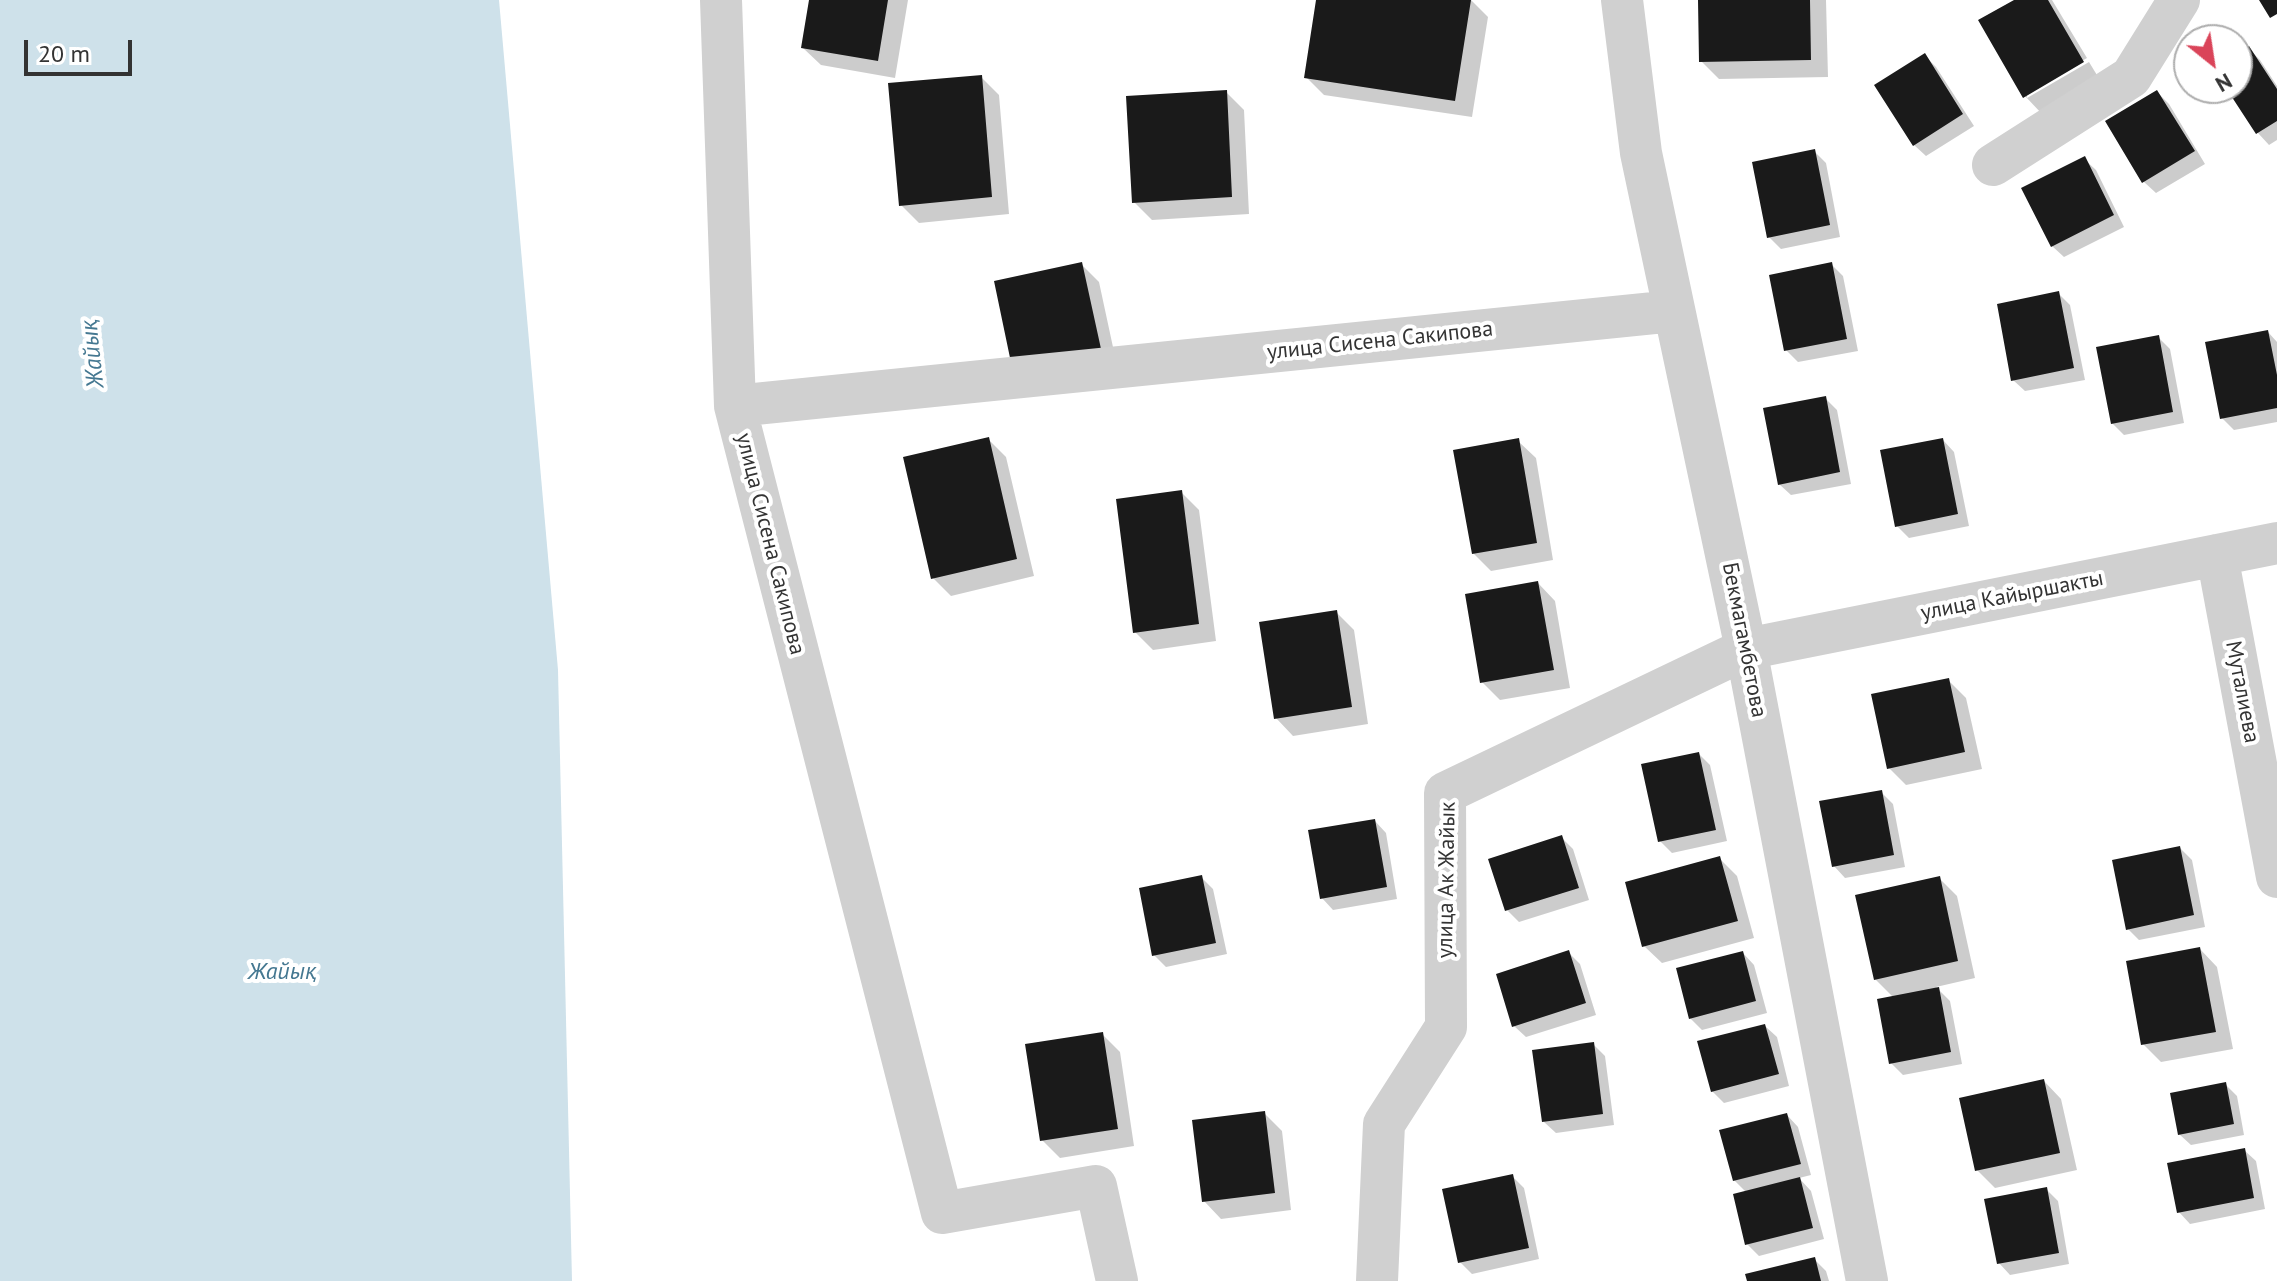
<!DOCTYPE html>
<meta charset="utf-8">
<style>
body{margin:0}
#map{position:relative;width:2277px;height:1281px;overflow:hidden;background:#fff;font-family:"PT Sans",sans-serif}
canvas{display:block}
.north{position:absolute;left:2173px;top:24px;width:80px;height:80px;box-sizing:border-box;background:#fff;border:2px solid #adadad;border-radius:50%;rotate:150deg;font-size:22px;font-weight:700;line-height:32px;text-align:center;color:#333}
.north::after{content:'';display:block;margin:auto;width:28px;height:36px;background:#da4459;clip-path:polygon(50% 0,100% 100%,50% 72%,0 100%)}
.scale{position:absolute;left:24px;top:40px;width:108px;height:36px;box-sizing:border-box;border:4px solid #333;border-top:0;padding-left:10px;font-size:24px;line-height:28px;white-space:nowrap;color:#333;-webkit-text-stroke:6px #fff;paint-order:stroke}
</style>
<div id="map">
<canvas width="2277" height="1281"></canvas>
<div class="north">N</div>
<div class="scale">20 m</div>
</div>
<script>
const ctx = document.querySelector('canvas').getContext('2d');
ctx.lineJoin = 'round';
function fill(path, color) { ctx.fillStyle = color; ctx.fill(path, 'evenodd'); }
function trace(path, color, width, dash) { ctx.strokeStyle = color; ctx.lineWidth = width; ctx.lineCap = dash ? 'butt' : 'round'; ctx.setLineDash(dash || []); ctx.stroke(path); }
function write(font, color, halo, rows, align = 'center') {
  ctx.font = font + ' "PT Sans",sans-serif'; ctx.lineWidth = 8; ctx.setLineDash([]); ctx.textBaseline = 'middle'; ctx.strokeStyle = halo; ctx.fillStyle = color; for (const [text, x, y, turn = 0] of rows) {
    ctx.save(); ctx.translate(x, y); ctx.rotate((+turn || 0) * Math.PI / 180); ctx.textAlign = isNaN(turn) ? turn : align; if (halo) ctx.strokeText(text, 0, 0); ctx.fillText(text, 0, 0); ctx.restore();
  }
}
fill(new Path2D(`
 M0,0H499L558,670L572,1281H0Z`), '#cee1ea');
fill(new Path2D(`
 M811,0H908L895,78L821,65L803,48Z
 M1318,0H1471L1488,17L1472,117L1324,95L1307,78Z
 M1700,0H1826L1828,77L1719,79L1701,61Z
 M2018,0H2052L2087,58L2027,93V98L2089,62L2100,80L2042,114L2025,96Z
 M2249,49L2260,60L2277,86V140L2269,145L2258,133L2228,88H2237V56Z
 M1924,55L1936,67L1974,126L1926,156L1914,145Z
 M981,77L999,95L1009,214L919,223L901,205Z
 M1226,92L1244,110L1249,214L1152,220L1134,202Z
 M2157,92L2169,104L2205,164L2156,193L2144,182Z
 M1814,151L1826,163L1840,237L1781,249L1769,237Z
 M2084,159L2096,170L2124,227L2064,257L2052,246Z
 M1831,264L1843,276L1858,351L1798,362L1786,350Z
 M1082,265L1099,282L1119,375L1034,394Z
 M2059,294L2070,305L2085,380L2025,391L2013,380Z
 M2268,332L2277,342V422L2234,430L2222,418Z
 M2158,337L2170,349L2184,423L2124,435L2112,423Z
 M1825,398L1837,410L1851,484L1791,495L1779,484Z
 M989,440L1006,457L1034,576L951,596L933,578Z
 M1943,440L1954,452L1969,526L1909,538L1897,526Z
 M1518,441L1536,458L1553,560L1491,571L1473,553Z
 M1181,492L1199,510L1216,641L1153,650L1135,632Z
 M1538,583L1555,601L1570,688L1500,700L1482,682Z
 M1336,612L1354,630L1368,724L1293,736L1276,718Z
 M1948,680L1966,698L1982,769L1906,785L1889,768Z
 M1699,754L1710,765L1727,841L1672,853L1660,841Z
 M1881,792L1893,804L1905,867L1845,878L1834,866Z
 M1375,821L1386,833L1397,899L1333,910L1322,898Z
 M1561,837L1573,849L1589,900L1519,922L1507,910Z
 M2180,848L2192,860L2205,927L2139,940L2128,929Z
 M1720,859L1737,876L1754,938L1662,963L1644,946Z
 M1201,877L1213,889L1227,954L1166,967L1154,955Z
 M1939,878L1957,896L1975,978L1936,987L1950,1001L1962,1064L1903,1075L1891,1063L1894,998L1875,979Z
 M2200,949L2217,967L2233,1049L2161,1062L2143,1044Z
 M1568,952L1580,964L1596,1015L1526,1037L1514,1026Z
 M1743,953L1754,965L1767,1013L1702,1030L1690,1018Z
 M1765,1026L1777,1037L1789,1086L1724,1103L1712,1091Z
 M1102,1034L1120,1052L1134,1146L1060,1158L1042,1140Z
 M1593,1044L1605,1056L1614,1125L1556,1133L1544,1122Z
 M2044,1081L2061,1099L2077,1170L1995,1188L1977,1170Z
 M2225,1084L2237,1096L2244,1135L2191,1145L2179,1134Z
 M1264,1113L1282,1131L1291,1210L1221,1219L1204,1201Z
 M1787,1115L1798,1127L1811,1175L1799,1178L1811,1191L1824,1239L1759,1256L1747,1244L1735,1196L1747,1193L1734,1180Z
 M2244,1150L2256,1161L2265,1209L2190,1224L2179,1212Z
 M1512,1176L1524,1188L1539,1259L1472,1274L1460,1262Z
 M2046,1189L2058,1201L2069,1264L2010,1275L1999,1263Z
 M1815,1260L1826,1271L1829,1281H1749Z`), '#0003');
fill(new Path2D(`
 M809,0H888L878,61L801,48Z
 M1316,0H1471L1455,101L1304,78Z
 M1698,0H1810L1811,60L1699,62Z
 M2014,0H2048L2084,62L2023,98L1978,20Z
 M2259,0H2277V14L2270,18Z
 M2249,46L2277,89V121L2256,134L2226,88H2237V54Z
 M1925,53L1963,114L1913,146L1874,85Z
 M982,75L992,197L899,206L888,83Z
 M1227,90L1232,197L1132,203L1126,96Z
 M2157,90L2195,151L2142,183L2105,121Z
 M1815,149L1830,225L1767,238L1752,162Z
 M2085,156L2114,215L2051,247L2021,188Z
 M1082,262L1103,358L1014,377L994,281Z
 M1832,262L1847,339L1784,351L1769,275Z
 M2059,291L2074,368L2011,381L1997,304Z
 M2268,330L2277,375V408L2220,419L2205,342Z
 M2159,335L2173,412L2111,424L2096,347Z
 M1826,396L1840,472L1778,485L1763,408Z
 M989,437L1017,559L931,579L903,457Z
 M1519,438L1537,543L1472,554L1453,450Z
 M1943,438L1958,514L1895,527L1880,450Z
 M1182,490L1199,624L1133,633L1116,499Z
 M1538,581L1554,670L1480,683L1465,594Z
 M1337,610L1352,707L1274,719L1259,622Z
 M1949,678L1965,752L1887,769L1871,694Z
 M1699,752L1716,830L1658,842L1641,764Z
 M1882,790L1894,855L1832,867L1819,801Z
 M1375,819L1387,887L1320,899L1308,830Z
 M1562,835L1579,888L1505,911L1488,859Z
 M2180,846L2194,915L2126,930L2112,860Z
 M1720,856L1738,921L1642,947L1625,882Z
 M1202,875L1216,943L1152,956L1139,888Z
 M1940,876L1958,961L1874,980L1855,895Z
 M2200,947L2216,1032L2141,1045L2126,961Z
 M1569,950L1586,1003L1512,1027L1496,974Z
 M1743,951L1756,1001L1689,1019L1676,968Z
 M1939,987L1951,1052L1889,1064L1877,999Z
 M1765,1024L1779,1074L1711,1092L1697,1041Z
 M1103,1032L1118,1129L1040,1141L1025,1044Z
 M1594,1042L1603,1114L1542,1122L1532,1050Z
 M2044,1079L2060,1153L1975,1171L1959,1098Z
 M2226,1082L2234,1124L2178,1135L2170,1093Z
 M1265,1111L1275,1193L1202,1202L1192,1120Z
 M1787,1113L1801,1164L1733,1181L1719,1130Z
 M2245,1148L2254,1198L2177,1213L2167,1163Z
 M1513,1174L1529,1248L1458,1263L1442,1189Z
 M1800,1177L1813,1228L1745,1245L1733,1194Z
 M2047,1187L2059,1253L1997,1264L1984,1199Z
 M1815,1257L1821,1281H1747L1745,1274Z`), '#1a1a1a');
trace(new Path2D(`
 M721,0L735,406
 M1622,0L1641,153L1746,649L1867,1281
 M1993,165L2131,77L2179,0
 M2217,555L2277,877
 M1117,1281L1096,1186L942,1213L735,406L1674,311
 M1377,1281L1384,1124L1446,1027L1445,793L1746,649L2277,543`), '#d0d0d0', 42);
write('22px', '#333', '#fff', [
 ["улица Сисена Сакипова",1380,341,-6],
 ["улица Сисена Сакипова",770,544,76],
 ["улица Кайыршакты",2012,596,-11],
 ["Бекмагамбетова",1744,640,79],
 ["Муталиева",2242,692,79],
 ["улица Ак Жайык",1447,880,-89]
]);
write('italic 24px', '#457891', '#fff', [
 ["Жайық",93,354,-96],
 ["Жайық",282,972]
]);
</script>
